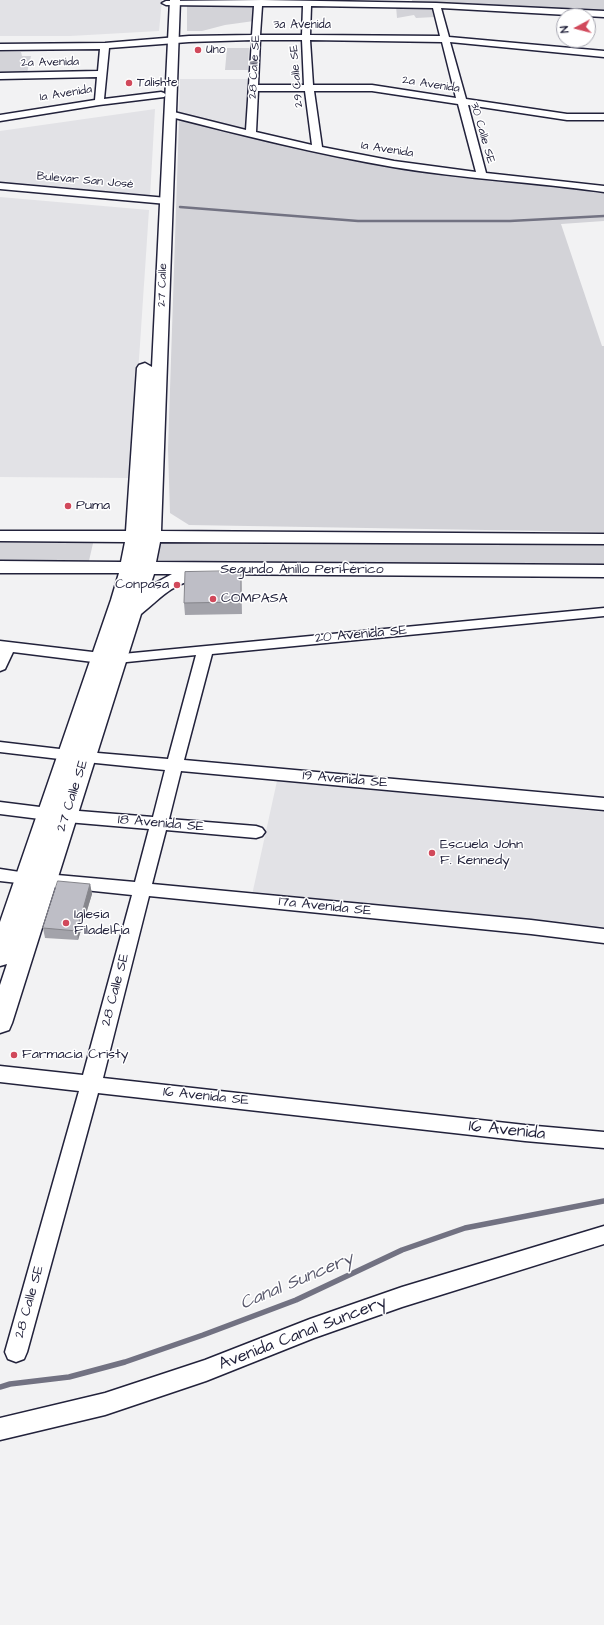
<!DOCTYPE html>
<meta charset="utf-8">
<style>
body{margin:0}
#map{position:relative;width:604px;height:1625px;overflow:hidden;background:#f2f2f3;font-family:"Architects Daughter",sans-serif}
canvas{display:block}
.north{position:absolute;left:556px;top:8px;width:40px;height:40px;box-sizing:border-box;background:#fff;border:1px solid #a7a7b1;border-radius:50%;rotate:263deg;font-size:11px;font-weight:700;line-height:16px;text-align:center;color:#22223b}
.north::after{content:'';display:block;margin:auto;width:14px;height:18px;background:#d1495b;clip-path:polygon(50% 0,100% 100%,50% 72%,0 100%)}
</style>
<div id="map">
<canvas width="604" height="1625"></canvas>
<div class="north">N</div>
</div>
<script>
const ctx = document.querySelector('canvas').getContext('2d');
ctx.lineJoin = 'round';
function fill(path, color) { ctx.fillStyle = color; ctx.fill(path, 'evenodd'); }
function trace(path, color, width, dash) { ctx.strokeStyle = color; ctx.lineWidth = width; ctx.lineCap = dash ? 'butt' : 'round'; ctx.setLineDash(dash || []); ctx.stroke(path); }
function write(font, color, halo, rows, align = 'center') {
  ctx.font = font + ' "Architects Daughter",sans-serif'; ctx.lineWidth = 3; ctx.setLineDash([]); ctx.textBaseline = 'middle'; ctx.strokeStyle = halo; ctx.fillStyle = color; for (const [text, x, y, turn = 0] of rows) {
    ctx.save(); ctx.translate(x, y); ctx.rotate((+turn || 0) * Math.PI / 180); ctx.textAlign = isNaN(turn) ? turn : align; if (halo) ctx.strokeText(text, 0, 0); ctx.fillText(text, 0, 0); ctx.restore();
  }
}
fill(new Path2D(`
 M0,0H162L159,31L70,36H0Z
 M180,79H248L245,130L179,112Z
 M155,109L150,197L0,183V131Z
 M0,197L149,210L131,478L0,477Z
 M277,781L604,812V929L252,895Z`), '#e2e2e6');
fill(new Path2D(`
 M412,0H604V12L415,3L412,2Z
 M187,6H254V21L225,25L202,31H187Z
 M396,6L433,7L435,17L416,18L414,15L397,18Z
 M227,48H249L248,70H225Z
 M0,52H21L22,56H31L27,73H0Z
 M179,119C257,139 337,159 417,170C479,179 542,185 604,192V221L561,224L602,346H604V532L189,525L170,513L168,449Z
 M153,538L604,543V570L148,568Z
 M0,539H94L88,565H0Z`), '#d3d3d8');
trace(new Path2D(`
 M180,207L358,221H510L604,216`), '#727282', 2.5);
trace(new Path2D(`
 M0,1387L10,1384L69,1377L125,1362L203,1335L296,1300L402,1250L465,1228L604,1201`), '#727282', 5.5);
const minor = new Path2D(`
 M262,0L436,3L604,11V17L441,8L449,37L604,51V57L450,42L466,99L567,114H604V120H567L468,105L486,173L604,186V192C534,182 463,179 393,167C317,154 242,135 167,116L165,114L167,112L170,111L246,130L252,40L189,42L109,48L104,99L161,92L164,93L166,95L164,97L99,105L0,121V115L95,100L97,77L0,79V73L98,71L100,49L0,50V44L105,43L189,36L252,35L254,6L166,5L162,3L166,1ZM262,6H303L302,35H260ZM311,6L433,8L440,36L310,35ZM260,40H302L304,85H258ZM310,40L442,42L456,98L372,85H313ZM258,91H305L312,145L256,132ZM314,91H372L458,104L476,172L394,161L322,147Z
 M0,183L167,198L172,201L167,204L0,189Z
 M604,608V616L212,654L184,760L604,798V810L181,771L169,819L256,826L262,828L265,832L262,836L256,838L166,830L152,884L531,920L604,929V943L531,934L149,896L103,1078L525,1125L604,1132V1148L525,1141L98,1093L27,1352L24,1359L16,1362L8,1359L5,1352L79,1091L0,1082V1066L83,1075L132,895L46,886L40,884L37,880L40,876L46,874L135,882L149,829L67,822L61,820L58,816L61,812L67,810L153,817L165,770L86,762L80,761L78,757L80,753L86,752L168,759L196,655L117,663L112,661L109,658L112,655Z
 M0,641L101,653L106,655L109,658L106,661L101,663L13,652L5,669L0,671Z
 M0,742L68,750L74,751L76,755L74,759L68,760L0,752Z
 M0,802L48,808L54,810L57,814L54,818L48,820L0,814Z
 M0,869L33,874L36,878L33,882L27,884L0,881Z
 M604,1226V1244L402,1307L314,1338L206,1381L105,1415L0,1440V1418L105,1393L205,1360L310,1319L402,1287Z`);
const major = new Path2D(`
 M170,0H180L161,531L604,534V544L160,542L156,562L604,565V577L197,574L195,579C168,587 161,598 141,614L12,1023L9,1030L0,1033V985L7,964L0,966V922L111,600L119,573H0V561L121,562L125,542L0,541V531H126L137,368L139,365L145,363L152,367ZM154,574H172L150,586Z`);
trace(minor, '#22223b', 3);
trace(major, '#22223b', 3);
fill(minor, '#fff');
fill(major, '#fff');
fill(new Path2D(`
 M241,571L242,614L185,615L184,603Z
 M90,884L92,894L78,940L45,938L43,928Z`), '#a3a3aa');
fill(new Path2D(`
 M90,884L92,894L78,940L77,931Z`), '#85858b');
const building = new Path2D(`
 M241,571V602L184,603L185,572Z
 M58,881L90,884L77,931L43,928Z`);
fill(building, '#bebec6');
trace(building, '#85858b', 1);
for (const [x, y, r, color] of [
 [198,50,4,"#d1495b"],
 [129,83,4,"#d1495b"],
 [68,506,4,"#d1495b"],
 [177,585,4,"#d1495b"],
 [213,599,4,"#d1495b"],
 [432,853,4,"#d1495b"],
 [66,923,4,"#d1495b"],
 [14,1055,4,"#d1495b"]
]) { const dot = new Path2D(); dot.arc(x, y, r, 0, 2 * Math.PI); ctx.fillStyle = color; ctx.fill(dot); trace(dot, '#fff', 1.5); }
write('12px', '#22223b', '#fff', [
 ["3a Avenida",302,25],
 ["2a Avenida",50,63,-1],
 ["28 Calle SE",255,67,-87],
 ["29 Calle SE",297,76,-95],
 ["2a Avenida",431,85,9],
 ["1a Avenida",66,94,-9],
 ["30 Calle SE",482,133,74],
 ["1a Avenida",387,150,9],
 ["Bulevar San José",85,181,5],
 ["27 Calle",163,285,-88]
]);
write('12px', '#22223b', '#fff', [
 ["Uno",206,50],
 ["Talishte",137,83]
], 'left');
write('14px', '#22223b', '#fff', [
 ["Puma",76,506],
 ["Conpasa",169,585,"right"],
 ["COMPASA",221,599],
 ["Escuela John",440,845],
 ["F. Kennedy",440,861],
 ["Iglesia",74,915],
 ["Filadelfia",74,931],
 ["Farmacia Cristy",22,1055]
], 'left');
write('14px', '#22223b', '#fff', [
 ["Segundo Anillo Periférico",302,570],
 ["20 Avenida SE",361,635,-5],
 ["19 Avenida SE",345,780,5],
 ["27 Calle SE",73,796,-72],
 ["18 Avenida SE",161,824,5],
 ["17a Avenida SE",325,907,6],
 ["28 Calle SE",116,990,-75],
 ["16 Avenida SE",206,1097,6],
 ["28 Calle SE",30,1302,-74]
]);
write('17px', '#22223b', '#fff', [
 ["16 Avenida",507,1131,6],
 ["Avenida Canal Suncery",303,1334,-21]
]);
write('italic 18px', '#58586b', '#fff', [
 ["Canal Suncery",297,1282,-23]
]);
</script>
